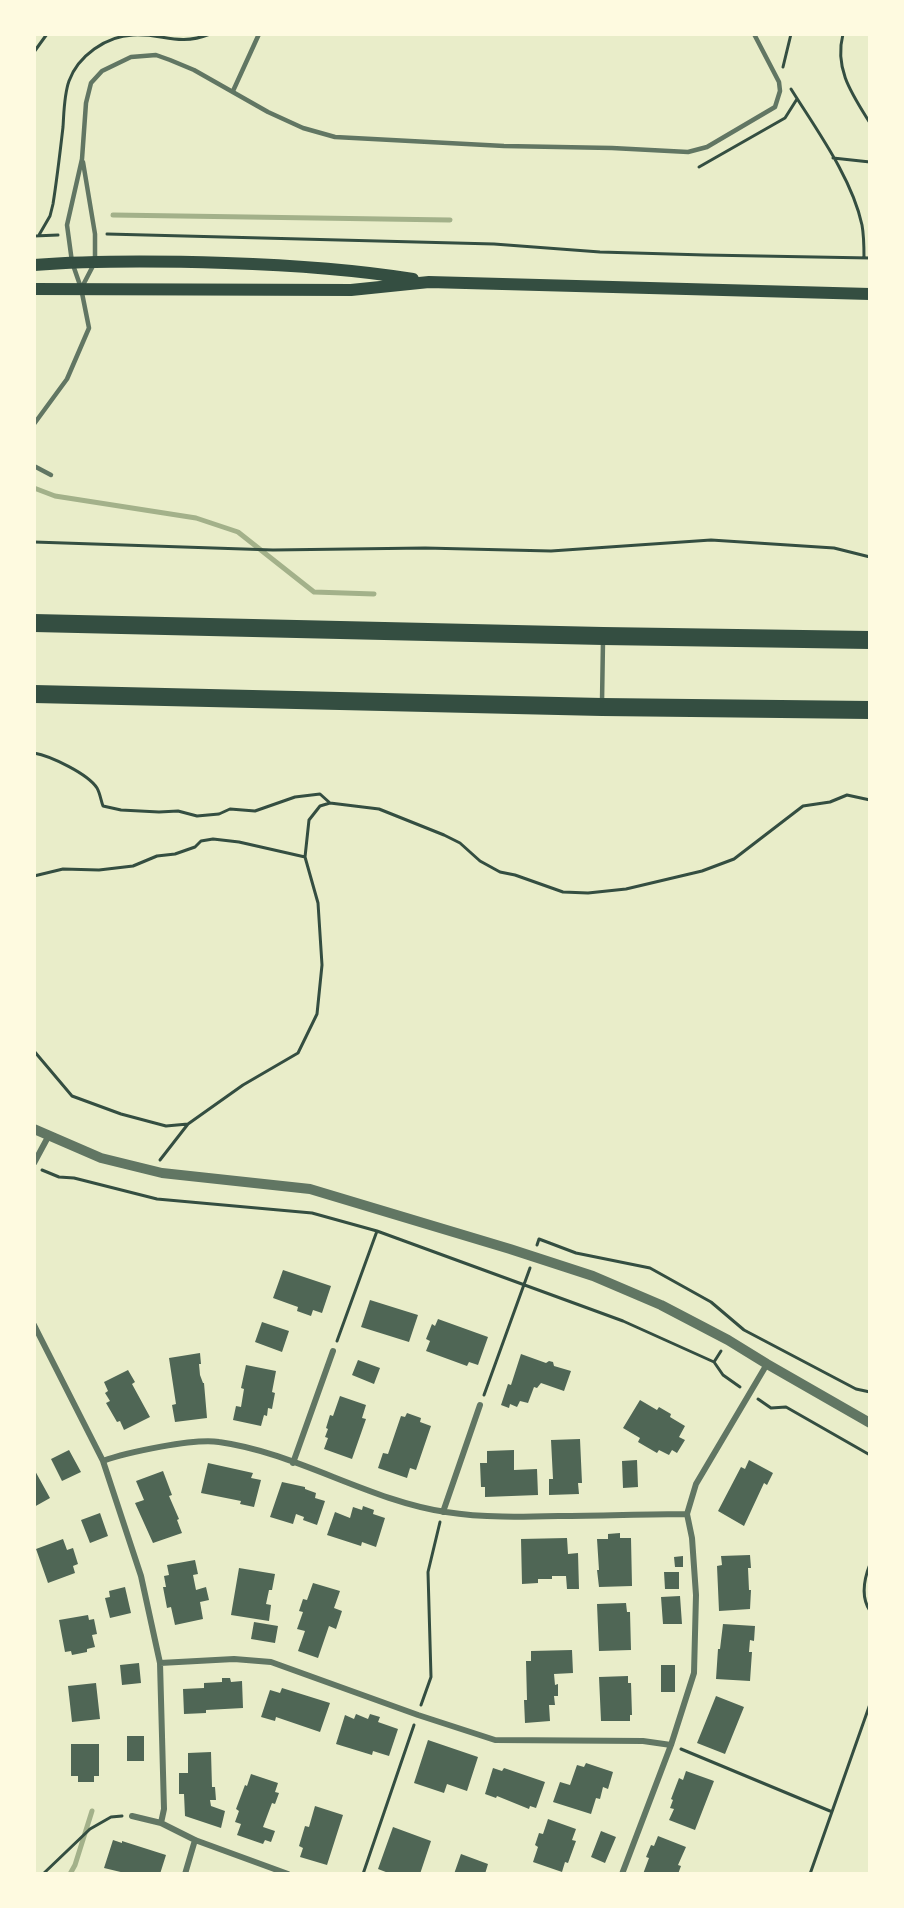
<!DOCTYPE html>
<style>
body{margin:0}
#map{position:relative;width:904px;height:1908px;overflow:hidden;background:#e9edc9;font-family:Arial,sans-serif}
canvas{display:block}
.frame{position:absolute;inset:0;border:36px solid #fefae0;pointer-events:none}
</style>
<div id="map">
<canvas width="904" height="1908"></canvas>
<div class="frame"></div>
</div>
<script>
const ctx = document.querySelector('canvas').getContext('2d');
ctx.lineJoin = 'round';
function trace(path, color, width, dash) { ctx.strokeStyle = color; ctx.lineWidth = width; ctx.lineCap = dash ? 'butt' : 'round'; ctx.setLineDash(dash || []); ctx.stroke(path); }
function fill(path, color) { ctx.fillStyle = color; ctx.fill(path, 'evenodd'); }
trace(new Path2D(`
 M113,215L450,220
 M34,488L55,496L196,518L238,532L314,592L374,594
 M70,1874L75,1865L92,1811`), '#a3b18a', 5);
fill(new Path2D(`
 M283,1270L331,1286L322,1313L313,1310L311,1316L297,1311L298,1307L273,1298Z
 M370,1300L418,1315L409,1342L361,1327Z
 M438,1319L488,1337L478,1365L469,1362L467,1366L426,1351L430,1341L426,1339L432,1324L435,1326Z
 M262,1322L289,1331L282,1352L255,1342Z
 M200,1353L201,1364H199L200,1375L203,1383H204L207,1418L175,1422L172,1405L176,1404L169,1358Z
 M521,1354L546,1363L549,1361L553,1362L554,1366L571,1371L564,1391L541,1383L537,1388L534,1387L528,1403L520,1401L517,1407L510,1404L509,1408L501,1405L508,1384L511,1385Z
 M358,1360L380,1368L374,1384L352,1375Z
 M246,1365L276,1371L272,1392L275,1393L272,1409L268,1408L267,1416L264,1415L261,1426L233,1420L236,1406L241,1407L244,1389L241,1388Z
 M128,1370L135,1382L132,1384L150,1417L124,1430L120,1421L117,1422L106,1403L110,1401L105,1393L108,1391L104,1382Z
 M340,1396L366,1405L362,1418L366,1419L352,1459L324,1449L328,1438L325,1437L328,1429L326,1428L330,1415L333,1416Z
 M640,1400L657,1410L659,1407L671,1414L670,1417L685,1426L679,1437L685,1440L677,1453L672,1450L669,1455L659,1450L657,1453L638,1442L640,1438L623,1428Z
 M407,1413L421,1418L420,1422L431,1426L416,1470L410,1468L407,1478L378,1468L383,1453L388,1454L401,1416L405,1417Z
 M580,1439L582,1483H578L579,1494L549,1495V1479H553L551,1440Z
 M69,1450L81,1472L62,1481L51,1459Z
 M514,1450V1470L537,1469L538,1495L485,1497V1487H481L480,1463H487V1451Z
 M637,1460L638,1487L623,1488L622,1461Z
 M749,1460L773,1473L767,1485L764,1483L744,1526L718,1511L741,1467L745,1469Z
 M208,1463L253,1473L251,1478L261,1480L254,1507L240,1504L241,1501L201,1493Z
 M34,1469L50,1498L34,1507Z
 M163,1471L172,1495L169,1496L179,1519L177,1520L182,1533L153,1543L135,1503L144,1500L136,1481Z
 M282,1482L305,1487V1489L316,1493L315,1498L325,1501L317,1525L303,1520L304,1517L296,1514L293,1524L270,1517Z
 M363,1506L374,1510L373,1514L385,1518L376,1547L362,1542L361,1546L327,1535L335,1512L350,1518L353,1507L362,1510Z
 M100,1513L108,1536L90,1543L81,1520Z
 M620,1533V1538H631L632,1586L599,1587L597,1570H599L597,1539H608V1534Z
 M567,1538L568,1554L578,1553L579,1589H567L566,1576H552V1579H538V1583L522,1584L521,1539Z
 M63,1539L67,1550L73,1548L78,1564L73,1566L75,1573L48,1583L36,1549Z
 M750,1555L751,1568H748L749,1590H751L750,1609L719,1611L717,1566L722,1565L721,1556Z
 M683,1556V1567H675L674,1557Z
 M195,1560L198,1574L193,1575L196,1590L206,1587L209,1600L200,1602L203,1619L175,1625L171,1607L167,1608L163,1587H166L164,1576L169,1575L167,1565Z
 M239,1568L275,1574L272,1590H269L266,1604L271,1605L269,1621L231,1615Z
 M664,1572H679V1589H665Z
 M313,1583L340,1591L334,1608L342,1611L336,1629L329,1626L318,1658L298,1651L305,1631L297,1629L303,1612L299,1611L303,1599L307,1600Z
 M125,1587L131,1613L110,1618L105,1598L110,1597L109,1591Z
 M680,1596L682,1624H663L661,1597Z
 M626,1603L627,1612H630L631,1650L599,1651L597,1604Z
 M88,1615L89,1620L94,1619L97,1634L92,1635L95,1647L87,1649V1652L72,1655L71,1651L65,1652L59,1620Z
 M254,1622L278,1626L275,1643L251,1639Z
 M723,1624L755,1626L754,1641L750,1640L749,1652H752L750,1681L716,1679L718,1649H720Z
 M572,1650L573,1673L554,1674L555,1685L558,1684V1696H554L555,1705H549L550,1721L525,1723L524,1700H527L526,1661H531V1651Z
 M139,1663L141,1683L122,1685L120,1665Z
 M661,1665H675V1692H661Z
 M628,1676V1683H631L632,1715H630V1721H601L599,1677Z
 M222,1678H230L231,1682L242,1681L243,1708L206,1710V1713L184,1714L183,1689L204,1688V1683L222,1682Z
 M96,1683L100,1719L72,1722L68,1686Z
 M282,1688L330,1703L320,1732L276,1717L275,1721L261,1717L270,1690L280,1693Z
 M716,1696L744,1707L725,1754L697,1743Z
 M356,1714L368,1719L370,1714L380,1717L378,1722L398,1729L389,1756L373,1751L372,1755L336,1744L345,1715L354,1719Z
 M127,1736H144V1761H127Z
 M428,1740L478,1757L467,1791L447,1784L444,1793L414,1783Z
 M71,1744H99V1776H94V1782H78V1776H71Z
 M211,1752L212,1787H215L216,1800H210L211,1806L225,1811L221,1828L185,1816L184,1794H179V1773H188V1753Z
 M586,1763L613,1772L608,1789L603,1787L600,1799L596,1798L591,1814L553,1802L560,1782L570,1785L577,1765L584,1767Z
 M493,1768L502,1771L504,1768L545,1782L536,1808L530,1806L529,1809L497,1796L496,1798L485,1794Z
 M686,1771L714,1781L695,1830L669,1820L674,1809L670,1808L673,1800L671,1799L679,1778L683,1780Z
 M251,1774L278,1783L275,1792L279,1793L275,1804L272,1803L263,1827L275,1831L271,1842L265,1840L263,1844L237,1835L241,1824L235,1822L239,1811L236,1809L245,1785L247,1786Z
 M315,1806L343,1815L327,1865L300,1857L303,1848L299,1846L305,1826L309,1827Z
 M548,1819L576,1829L572,1840L576,1841L568,1863L565,1862L562,1872L533,1862L538,1847L535,1845L539,1833L543,1834Z
 M393,1827L431,1841L420,1874H391L378,1869Z
 M601,1831L616,1837L605,1863L591,1857Z
 M658,1836L686,1847L678,1865L681,1866L678,1874H643L649,1858L646,1857L651,1845L654,1846Z
 M113,1840L122,1843V1841L166,1855L160,1874H129L104,1868Z
 M461,1854L488,1864L485,1874H454Z`), '#4f6655');
trace(new Path2D(`
 M843,34C834,69 852,94 870,123
 M34,52L47,34
 M783,67L791,34
 M791,89C816,129 852,178 862,225C864,236 864,247 864,258
 M833,158L870,162
 M699,167L785,118L797,99
 M107,234L494,244L600,252L705,255L870,258
 M39,235L50,216L53,204C57,179 60,153 63,127C64,112 64,95 69,81C78,56 106,36 133,35C163,33 177,47 210,34
 M34,236L58,235
 M34,542L273,550L425,548L551,551L711,540L834,548L870,557
 M34,753C51,756 88,774 97,788C100,793 101,801 103,806L121,810L159,812L178,811L197,816L219,814L230,809L255,811L295,797L320,794L330,803
 M34,876L63,869L99,870L133,866L157,856L175,854L195,847L201,841L213,839L239,842L305,857
 M34,1051L72,1096L121,1114L166,1126L188,1124
 M160,1160L188,1124L243,1085L298,1053L317,1014L322,965L318,903L305,857L309,820L320,806L330,803L379,809L444,835L460,843L480,861L500,872L515,875L563,892L588,893L626,889L702,871L734,859L803,806L830,802L847,795L870,800
 M42,1170L59,1177L74,1178L157,1199L312,1213L377,1231L623,1321L714,1362L723,1375L740,1387
 M537,1245L539,1239L576,1253L650,1268L711,1302L744,1330L856,1389L870,1392
 M337,1341L377,1231
 M714,1362L721,1351
 M484,1395L530,1268
 M758,1399L771,1408L786,1407L870,1455
 M870,1564C864,1579 860,1596 870,1611
 M421,1705L431,1677L428,1572L440,1522
 M681,1749L830,1811
 M43,1874L90,1829L111,1817L122,1816
 M363,1874L414,1725
 M810,1874L870,1704`), '#344e41', 3);
trace(new Path2D(`
 M233,91L259,34
 M82,287L95,262V234L83,162
 M34,424L67,379L89,328L81,288L72,262L67,225L82,159L86,103L91,83L102,71L131,57L156,55L170,60L194,70L268,112L303,128L335,137L504,146L612,148L688,152L707,147L775,107L780,91L779,82L754,34
 M34,466L51,475
 M602,702L603,641`), '#617663', 4.5);
trace(new Path2D(`
 M34,1163L48,1137
 M34,1325L103,1461L141,1576L160,1663L164,1809L161,1823
 M103,1461C127,1452 195,1438 219,1442C298,1453 367,1500 446,1512C484,1518 521,1517 559,1516C602,1516 644,1514 687,1514
 M293,1463L333,1351
 M443,1512L480,1405
 M160,1663L234,1659L271,1662L418,1715L495,1740L643,1741L671,1745
 M132,1816L161,1823L195,1840L288,1874
 M185,1874L195,1840
 M622,1874L671,1745L694,1673L696,1595L692,1538L687,1514L696,1484L767,1364`), '#617663', 6);
trace(new Path2D(`
 M34,1129L101,1158L162,1173L310,1189L510,1249L593,1276L661,1305L728,1340L767,1364L870,1423`), '#617663', 10);
trace(new Path2D(`
 M34,265C98,260 163,261 226,263C289,265 351,269 413,279
 M34,289L351,290L429,282L870,294`), '#344e41', 12);
trace(new Path2D(`
 M34,623L603,636L870,640
 M34,694L602,707L870,710`), '#344e41', 18);
</script>
